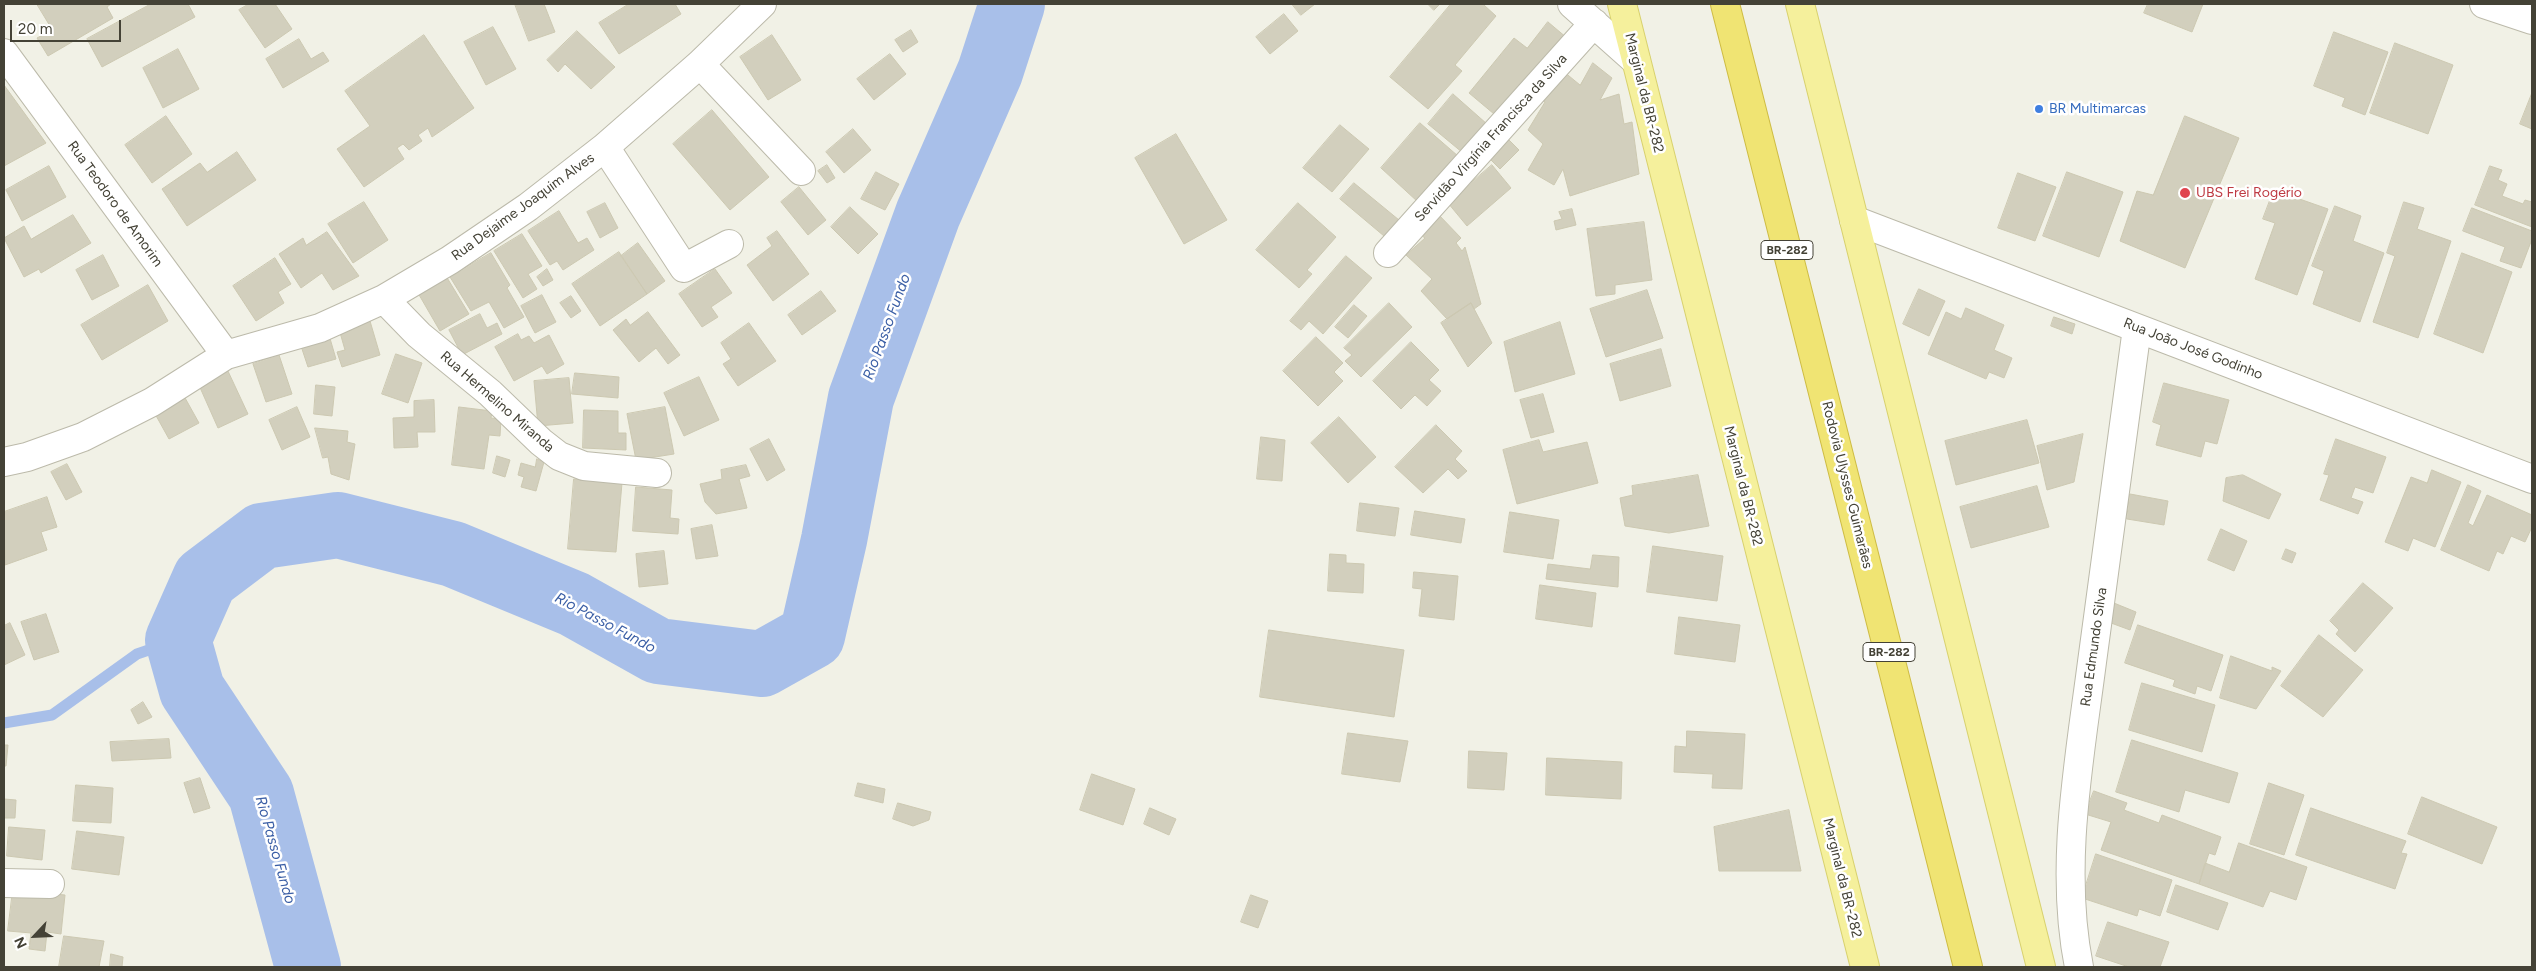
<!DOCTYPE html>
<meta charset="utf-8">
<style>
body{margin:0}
#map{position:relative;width:2536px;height:971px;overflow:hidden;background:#f1f1e6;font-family:Figtree,sans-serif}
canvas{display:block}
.frame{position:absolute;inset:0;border:5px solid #444236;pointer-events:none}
.north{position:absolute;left:10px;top:911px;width:50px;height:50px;-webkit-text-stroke:4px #fff;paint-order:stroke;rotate:245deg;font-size:14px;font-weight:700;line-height:20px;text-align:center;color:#444236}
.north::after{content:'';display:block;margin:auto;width:18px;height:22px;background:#444236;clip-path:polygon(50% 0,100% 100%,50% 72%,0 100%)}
.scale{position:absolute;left:10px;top:20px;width:111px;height:22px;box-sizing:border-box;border:2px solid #444236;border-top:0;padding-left:6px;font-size:15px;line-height:18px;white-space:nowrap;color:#444236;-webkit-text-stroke:4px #fff;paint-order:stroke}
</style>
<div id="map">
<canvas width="2536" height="971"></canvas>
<div class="frame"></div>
<div class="north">N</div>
<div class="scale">20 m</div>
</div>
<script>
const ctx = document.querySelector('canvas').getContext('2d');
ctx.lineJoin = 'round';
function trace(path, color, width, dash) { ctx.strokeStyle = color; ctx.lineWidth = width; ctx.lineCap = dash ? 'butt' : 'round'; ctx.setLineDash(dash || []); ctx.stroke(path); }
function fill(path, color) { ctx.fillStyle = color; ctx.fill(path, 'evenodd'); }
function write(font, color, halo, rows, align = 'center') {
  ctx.font = font + ' Figtree,sans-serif'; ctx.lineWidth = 5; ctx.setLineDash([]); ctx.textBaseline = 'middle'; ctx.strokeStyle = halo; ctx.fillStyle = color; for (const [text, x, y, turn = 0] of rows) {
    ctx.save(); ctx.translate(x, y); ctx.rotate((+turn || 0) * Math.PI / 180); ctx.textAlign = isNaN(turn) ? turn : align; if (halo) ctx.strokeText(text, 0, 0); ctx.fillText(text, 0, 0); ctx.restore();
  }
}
trace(new Path2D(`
 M4,723L52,715L137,654L178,640`), '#a8bfe9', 11);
trace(new Path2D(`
 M308,967L261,794L192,690L178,640L205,579L262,536L338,525L453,554L574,604L658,651L762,664L812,636L834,540L861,398L928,214L990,72L1012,4`), '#a8bfe9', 66);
const building = new Path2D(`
 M37,4H111L107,7L113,18L48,56L37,38L52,30Z
 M151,4H188L195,17L102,67L87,39Z
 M249,4H275L292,29L265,48L239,10Z
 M515,4H544L555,32L529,41Z
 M629,4H675L681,14L619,54L599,23Z
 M1292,4H1315L1301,15Z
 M1428,4H1440L1434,10Z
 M1451,4H1485L1484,5L1496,16L1455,65L1462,71L1428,109L1390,77Z
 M2148,4H2203L2192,32L2144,13Z
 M1284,14L1298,31L1270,54L1256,37Z
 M1548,22L1567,38L1500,119L1469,93L1514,38L1527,48Z
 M493,27L516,69L486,85L464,42Z
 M911,30L918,42L903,52L895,40Z
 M577,31L615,67L591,89L565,64L558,72L547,60Z
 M2334,32L2388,52L2365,115L2342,106L2345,98L2314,86Z
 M424,35L474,108L432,137L428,128L418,135L422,141L409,150L403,144L397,148L404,159L364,187L337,149L370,126L345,91Z
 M772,35L801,80L768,100L740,57Z
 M299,39L311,59L323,52L329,61L283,88L266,59Z
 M2395,43L2453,65L2428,134L2370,113Z
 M178,49L199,89L163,108L143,68Z
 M890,54L906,74L874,100L857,79Z
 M1593,63L1612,78L1600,100L1619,94L1624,124L1632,122L1639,174L1570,196L1563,169L1554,185L1528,170L1543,144L1528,130L1545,102L1539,98L1563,71L1580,85Z
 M4,85L46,143L4,166Z
 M2532,93V129L2520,124Z
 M1453,94L1487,124L1463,153L1428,124Z
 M712,110L769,177L730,210L673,144Z
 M166,116L192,154L152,183L125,145Z
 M2185,116L2239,138L2185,268L2120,241L2137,191L2153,195Z
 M1420,123L1458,156L1418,202L1381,168Z
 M1340,125L1369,149L1332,192L1303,168Z
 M853,129L871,150L844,173L826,152Z
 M1176,134L1227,220L1184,244L1135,158Z
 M1507,138L1519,150L1500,169L1488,157Z
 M237,152L256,180L187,226L162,189L200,163L207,172Z
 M827,165L835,178L827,183L818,171Z
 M1492,165L1511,188L1467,226L1448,203Z
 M49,166L66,197L22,221L6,190Z
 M2490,166L2502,170L2498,180L2507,184L2502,196L2523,204L2525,200L2532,202V227L2475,205Z
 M876,172L899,184L885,210L861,199Z
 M2067,172L2123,192L2099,257L2043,236Z
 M2018,173L2056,187L2035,241L1998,228Z
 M1354,183L1399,220L1384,236L1340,199Z
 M799,187L826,220L808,235L781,202Z
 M2274,190L2328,209L2297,295L2255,279L2275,223L2263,219Z
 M364,202L388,240L353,263L328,224Z
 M2404,202L2424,208L2417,229L2451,241L2418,338L2373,322L2395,256L2387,253Z
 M605,203L618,228L600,238L587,212Z
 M1298,203L1336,237L1307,270L1312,274L1299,288L1256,250Z
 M2335,206L2361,216L2353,241L2384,253L2360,322L2313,304L2324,271L2312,266Z
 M850,207L878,234L858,254L831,227Z
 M2472,208L2532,231V239L2521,268L2500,261L2505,247L2463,231Z
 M1572,209L1576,225L1556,230L1554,221L1562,219L1559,212Z
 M559,211L578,243L587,238L594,250L563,270L557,261L550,265L528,231Z
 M1438,214L1461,238L1456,243L1462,251L1465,247L1481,304L1474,309L1471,303L1447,319L1421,291L1432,279L1406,255L1425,238L1418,233Z
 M73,215L91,243L41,273L39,269L24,277L4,238L24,226L31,239Z
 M1644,222L1652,280L1615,285V294L1596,296L1587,229Z
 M777,231L809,274L773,301L747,265L772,246L767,238Z
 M327,232L359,276L333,290L322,273L301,288L279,254L303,238L306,245Z
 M522,234L542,266L528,274L537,289L523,298L494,251Z
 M638,243L665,281L647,294L621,256Z
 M619,252L647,294L600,326L572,284Z
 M491,253L510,285L507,288L524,317L504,328L489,302L471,311L450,277Z
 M2462,253L2512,272L2483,353L2434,334Z
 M103,255L119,286L92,300L76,270Z
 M1346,256L1372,278L1323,334L1309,321L1301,330L1290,321Z
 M275,258L291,284L278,292L284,303L256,321L233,286Z
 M547,269L553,280L543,286L537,277Z
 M715,269L732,293L711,307L718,317L702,327L679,294Z
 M446,276L469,314L440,331L418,293Z
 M148,285L168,321L102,360L81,325Z
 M1919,289L1945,301L1929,336L1903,324Z
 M1647,290L1663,338L1606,357L1590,309Z
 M821,291L836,311L802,335L788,315Z
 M542,295L556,322L535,333L521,306Z
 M571,296L581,311L571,318L560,303Z
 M1389,303L1412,327L1361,377L1345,361L1352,355L1344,348Z
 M1471,303L1492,343L1468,367L1441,323Z
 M1354,305L1367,316L1348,338L1335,327Z
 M1966,308L2004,325L1994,350L2012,358L2004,378L1989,372L1986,379L1928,354L1946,312L1961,319Z
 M648,312L680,355L668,364L656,348L639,362L613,330L626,319L630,325Z
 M480,314L487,328L497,323L502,334L462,355L449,330Z
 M2054,317L2075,324L2072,334L2051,326Z
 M370,321L380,355L342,367L337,352L345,350L339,329Z
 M1560,322L1575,374L1515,392L1504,342Z
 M749,323L776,361L738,386L723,364L731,359L721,343Z
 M518,334L521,340L529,336L534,343L549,335L564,364L547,374L542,366L514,381L495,347Z
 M329,335L336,359L308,367L300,343Z
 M1316,337L1343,363L1334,372L1343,381L1318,406L1283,371Z
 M1411,342L1439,370L1429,380L1441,391L1427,406L1415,395L1401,409L1373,381Z
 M1661,349L1671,386L1620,401L1610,364Z
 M396,354L422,363L408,403L382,394Z
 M279,355L292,394L266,402L253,364Z
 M227,369L248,414L218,428L198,383Z
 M575,373L619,377L618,398L572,394Z
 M699,377L719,420L684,436L664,393Z
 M569,378L573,423L538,426L534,381Z
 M2164,383L2229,400L2217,444L2205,441L2201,457L2156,445L2161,425L2153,422Z
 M316,385L335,387L332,416L314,414Z
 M1543,394L1554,432L1531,438L1520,400Z
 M184,396L199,423L169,439L154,412Z
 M434,400L435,432H417L418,447L394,448L393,418L414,417V401Z
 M297,407L310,437L282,450L269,420Z
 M459,407L492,411L491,418L501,419L500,436L489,435L484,469L452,465Z
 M665,407L674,454L636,460L627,414Z
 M584,410L618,411V433H626V450L583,448Z
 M1339,417L1376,457L1348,483L1311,443Z
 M2027,420L2039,463L1956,485L1945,441Z
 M1436,425L1462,451L1455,459L1467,471L1458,479L1448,469L1423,493L1395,467Z
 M315,428L348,431L347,442L355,444L349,480L331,474L328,457L323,458Z
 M2083,434L2074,482L2047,490L2037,446Z
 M1261,437L1285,440L1282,481L1257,479Z
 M769,439L785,470L767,481L750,449Z
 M2336,439L2386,457L2373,493L2355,487L2351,498L2363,502L2358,514L2320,500L2329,475L2324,474Z
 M1539,440L1543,452L1587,442L1598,483L1517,504L1503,450Z
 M497,456L510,460L505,477L493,473Z
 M537,459L544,462L536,491L521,487L524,477L518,475L521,463L535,467Z
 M67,464L82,492L66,500L51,472Z
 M746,465L750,476L739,479L747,508L716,514L705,502L700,484L722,479L721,470Z
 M2432,470L2461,482L2435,547L2413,538L2408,551L2385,542L2411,477L2427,483Z
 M1698,475L1709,526L1669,533L1625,526L1620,498L1633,495L1632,486Z
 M2243,475L2281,494L2269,519L2223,501L2226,478Z
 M574,479L622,483L616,552L568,549Z
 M2468,485L2481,491L2468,523L2473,526L2487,495L2532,515V527L2525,542L2511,536L2503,554L2497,551L2489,571L2441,550Z
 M2037,486L2049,527L1971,548L1960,507Z
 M636,487L672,490L670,518L679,519L678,534L633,531Z
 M2130,494L2168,501L2164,525L2127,519Z
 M47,497L57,527L41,532L47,550L5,565L4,512Z
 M1360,503L1399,508L1395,536L1357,531Z
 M1415,511L1465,519L1461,543L1411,535Z
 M1510,512L1559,520L1553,559L1504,552Z
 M712,525L718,556L696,559L691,529Z
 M2221,529L2247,541L2234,571L2208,560Z
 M1653,546L1723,556L1717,601L1647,592Z
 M2286,549L2296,553L2292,563L2282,559Z
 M664,551L668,584L639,587L636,554Z
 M1330,554L1346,555V563L1364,564L1363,593L1328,591Z
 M1593,555L1619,557L1618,587L1546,579L1548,564L1590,569Z
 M1414,572L1458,576L1454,620L1419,616L1422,589L1413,588Z
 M2363,583L2393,608L2355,652L2336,634L2339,630L2330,621Z
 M1540,585L1596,593L1592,627L1536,619Z
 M2109,601L2136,612L2130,630L2103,620Z
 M46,614L59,652L34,660L21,622Z
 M1679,617L1740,625L1735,662L1675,654Z
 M10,623L25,655L4,665V626Z
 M2138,625L2223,655L2211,691L2197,686L2195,694L2173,686L2175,680L2125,663Z
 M1269,630L1404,650L1394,717L1260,697Z
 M2319,635L2363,670L2323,717L2281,686Z
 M2231,656L2272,671V667L2281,671L2256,709L2220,698Z
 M2142,683L2215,705L2202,752L2129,730Z
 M143,702L152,717L138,724L131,710Z
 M1687,731L1745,734L1742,789L1712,788L1713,774L1674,772L1675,746L1686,747Z
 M1348,733L1408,741L1400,782L1342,774Z
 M169,739L171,758L112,761L110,742Z
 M2132,740L2238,773L2229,803L2185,790L2179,812L2116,792Z
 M4,745H8L6,766H4Z
 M1469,751L1507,753L1504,790L1468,788Z
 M1547,758L1622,762L1621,799L1546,795Z
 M1092,774L1135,789L1123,825L1080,810Z
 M200,778L210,808L194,813L184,783Z
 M858,783L885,789L883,803L855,796Z
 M2269,783L2304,795L2284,855L2250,844Z
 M76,785L113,788L111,823L73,821Z
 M2094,791L2127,803L2124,810L2159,823L2162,815L2221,837L2215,855L2209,853L2199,884L2101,850L2111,822L2085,814Z
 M2422,797L2497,827L2482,864L2408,834Z
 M4,799L16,800L15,818H4Z
 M898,803L931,812L929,820L913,826L893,819Z
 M1150,808L1176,819L1169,835L1144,824Z
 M2311,808L2406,841L2401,853L2407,854L2395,889L2296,855Z
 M1789,810L1801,871H1719L1714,827Z
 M9,827L45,830L42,860L7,856Z
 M77,831L124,837L119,875L72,869Z
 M2239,843L2307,867L2296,900L2270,891L2263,907L2199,884L2205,863L2229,872Z
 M2096,854L2172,880L2160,916L2139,909L2137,916L2082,898Z
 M2176,885L2228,903L2218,930L2167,912Z
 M13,890L65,895L61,934L47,932L45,951L29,949L31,933L8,931Z
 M1251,895L1268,901L1258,928L1241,922Z
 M2108,922L2169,942L2160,967H2129L2096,956Z
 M64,936L104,941L99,967H59Z
 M111,954L123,957L122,967H110Z`);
fill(building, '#d2cfbd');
trace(building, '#ccc8b1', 1);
const minor = new Path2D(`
 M1572,4L1636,61
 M2484,4L2532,20
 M4,53L226,355
 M700,64L801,171
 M605,147L684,268L729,244
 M1854,220L2532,479
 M1388,253L1594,23
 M384,299L419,335L490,393L541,442L559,456L584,466L657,473
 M4,462L27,457L83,437L152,402L226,355L320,328L384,299L450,260L528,207L605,147L700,64L762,4
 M4,883L50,884
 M2079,967C2059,867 2079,763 2092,662C2107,551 2122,439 2137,328`);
const major = new Path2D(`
 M1622,4L1865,967
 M1800,4L2041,967`);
const highway = new Path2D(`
 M1725,4L1968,967`);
trace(minor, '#bcbaaa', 30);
trace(major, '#d8d16e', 30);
trace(highway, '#cebc44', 30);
trace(minor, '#fff', 28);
trace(major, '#f5f09c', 28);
trace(highway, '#f0e473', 28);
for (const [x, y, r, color] of [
 [2039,109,5,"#3f7fe0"],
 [2185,193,6,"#e0444e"]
]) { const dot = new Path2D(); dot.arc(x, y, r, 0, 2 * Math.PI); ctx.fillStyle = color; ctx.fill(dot); trace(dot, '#fff', 2); }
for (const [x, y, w] of [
 [1787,250,52],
 [1889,652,52]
]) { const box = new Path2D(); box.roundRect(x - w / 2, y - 9.5, w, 19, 4); ctx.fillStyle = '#fff'; ctx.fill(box); trace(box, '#444236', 1); }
write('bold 12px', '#444236', null, [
 ["BR-282",1787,250],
 ["BR-282",1889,652]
]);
write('14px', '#444236', '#fff', [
 ["Marginal da BR-282",1644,93,76],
 ["Servidão Virgínia Francisca da Silva",1491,138,-48],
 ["Rua Teodoro de Amorim",115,204,54],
 ["Rua Dejaime Joaquim Alves",523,207,-36],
 ["Rua João José Godinho",2193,349,21],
 ["Rua Hermelino Miranda",497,402,41],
 ["Rodovia Ulysses Guimarães",1847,485,76],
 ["Marginal da BR-282",1743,486,76],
 ["Rua Edmundo Silva",2094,647,-82],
 ["Marginal da BR-282",1842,878,76]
]);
write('14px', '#366cbe', '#fff', [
 ["BR Multimarcas",2049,109]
], 'left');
write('14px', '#be3a42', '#fff', [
 ["UBS Frei Rogério",2196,193]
], 'left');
write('italic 15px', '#3a5ea5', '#fff', [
 ["Rio Passo Fundo",887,327,-70],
 ["Rio Passo Fundo",605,623,28],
 ["Rio Passo Fundo",275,850,74]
]);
</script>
